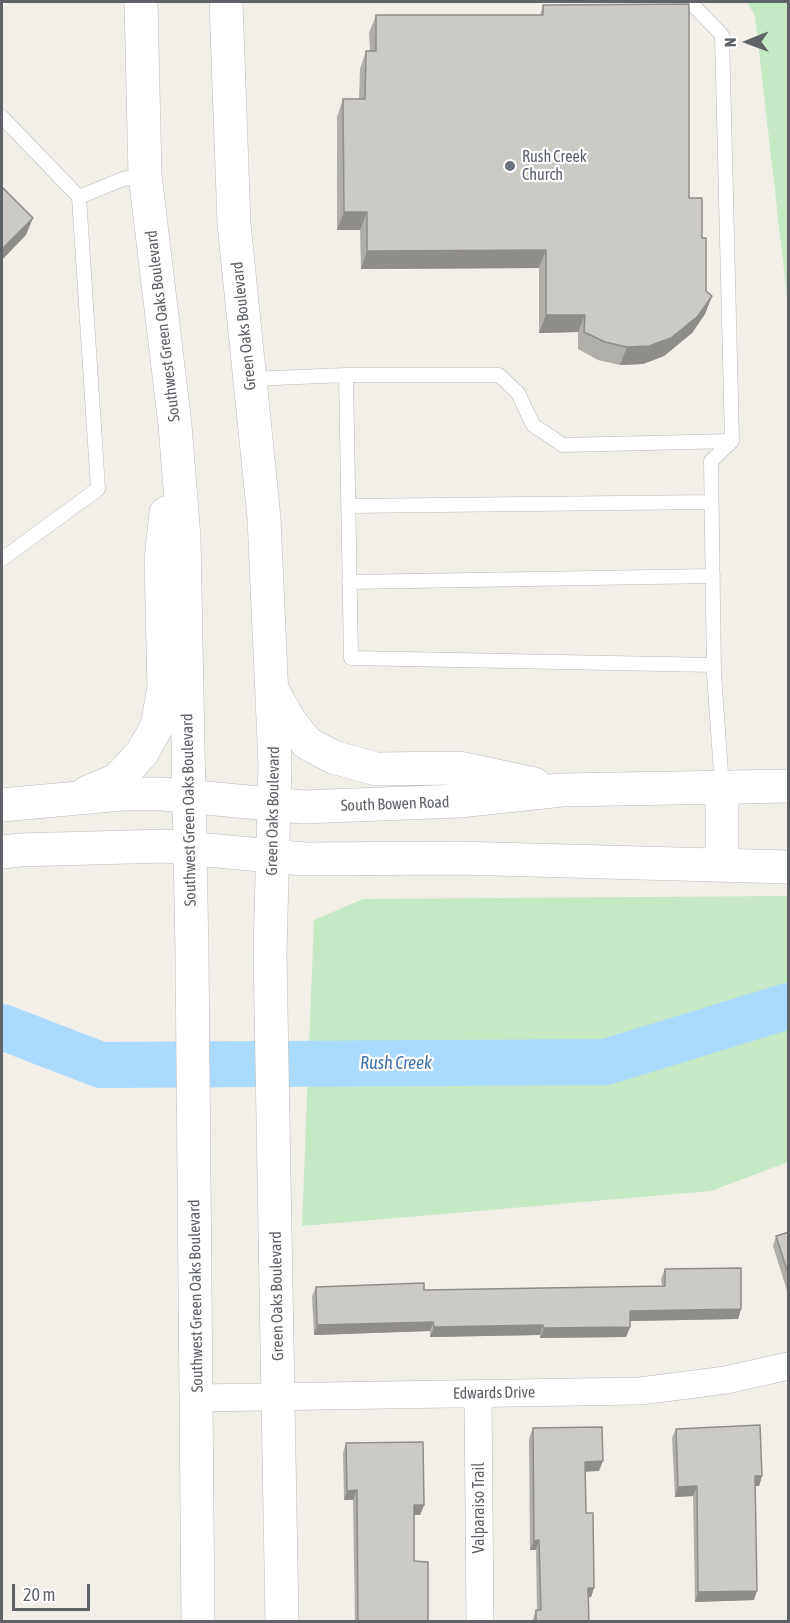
<!DOCTYPE html>
<style>
body{margin:0}
#map{position:relative;width:790px;height:1623px;overflow:hidden;background:#f1efe8;font-family:"Asap Condensed",sans-serif}
canvas{display:block}
.frame{position:absolute;inset:0;border:3px solid #5f6368;pointer-events:none}
.north{position:absolute;left:718px;top:12px;width:60px;height:60px;-webkit-text-stroke:4px #fff;paint-order:stroke;rotate:269deg;font-size:16px;font-weight:700;line-height:24px;text-align:center;color:#5f6368}
.north::after{content:'';display:block;margin:auto;width:21px;height:27px;background:#5f6368;clip-path:polygon(50% 0,100% 100%,50% 72%,0 100%)}
.scale{position:absolute;left:12px;top:1584px;width:78px;height:27px;box-sizing:border-box;border:3px solid #5f6368;border-top:0;padding-left:8px;font-size:18px;line-height:21px;white-space:nowrap;color:#5f6368;-webkit-text-stroke:4px #fff;paint-order:stroke}
</style>
<div id="map">
<canvas width="790" height="1623"></canvas>
<div class="frame"></div>
<div class="north">N</div>
<div class="scale">20 m</div>
</div>
<script>
const ctx = document.querySelector('canvas').getContext('2d');
ctx.lineJoin = 'round';
function fill(path, color) { ctx.fillStyle = color; ctx.fill(path, 'evenodd'); }
function trace(path, color, width, dash) { ctx.strokeStyle = color; ctx.lineWidth = width; ctx.lineCap = dash ? 'butt' : 'round'; ctx.setLineDash(dash || []); ctx.stroke(path); }
function write(font, color, halo, rows, align = 'center') {
  ctx.font = font + ' "Asap Condensed",sans-serif'; ctx.lineWidth = 4.5; ctx.setLineDash([]); ctx.textBaseline = 'middle'; ctx.strokeStyle = halo; ctx.fillStyle = color; for (const [text, x, y, turn = 0] of rows) {
    ctx.save(); ctx.translate(x, y); ctx.rotate((+turn || 0) * Math.PI / 180); ctx.textAlign = isNaN(turn) ? turn : align; if (halo) ctx.strokeText(text, 0, 0); ctx.fillText(text, 0, 0); ctx.restore();
  }
}
fill(new Path2D(`
 M747,2H788V305L755,16Z
 M788,896V1162L711,1191L302,1226L314,920L363,899Z`), '#c5e8c5');
trace(new Path2D(`
 M2,1027L101,1065L606,1062L788,1006`), '#aadaff', 46);
const lane = new Path2D(`
 M690,2L722,35L732,441L711,461L714,674L722,787
 M2,117L79,197
 M346,375H499L518,393L533,425L563,445L732,441
 M250,379L346,375L351,658L714,665
 M348,506L711,502
 M2,559L98,489L79,197L123,179L145,175
 M349,582L713,576`);
const street = new Path2D(`
 M478,1394L480,1622
 M197,1398L640,1391L726,1380L788,1366`);
const secondary = new Path2D(`
 M141,2L145,175L175,425L184,538L192,953L198,1622
 M226,2L234,224L264,518L275,764L270,952L282,1622
 M274,693L289,720L307,743L333,757L376,769L459,768L534,784
 M86,793L117,780L142,753L157,726L164,688L161,560L166,513
 M2,805L122,794H162L303,807L459,801L562,790L788,786
 M2,852L20,850L165,846L304,859L458,858L788,867
 M722,864V787`);
trace(lane, '#b5b8bc', 15);
trace(street, '#b5b8bc', 28);
trace(secondary, '#b6babf', 34);
trace(lane, '#fff', 14);
trace(street, '#fff', 27);
trace(secondary, '#fff', 33);
fill(new Path2D(`
 M543,5L689,198L702,238L706,291L712,296L705,314L692,333L664,356L643,364L620,365L598,360L578,349V332L539,333V268L361,269L360,230H337V117L343,99H359L360,69L366,51H370L369,33L376,15H540Z
 M789,1232V1297L773,1246L776,1236Z
 M665,1269L741,1309L738,1319L630,1321V1327L626,1337L540,1338V1335L430,1337V1331L314,1335L312,1296L316,1287L424,1290L662,1286L661,1279Z
 M533,1428L599,1471H586V1513L594,1588L591,1597H589V1622H532L536,1610H537L536,1550H530L529,1438Z
 M676,1429L762,1476L759,1486H755L754,1600L695,1602L693,1496L675,1497L672,1438Z
 M346,1443L424,1505L420,1515H414V1561L428,1622H355L353,1500H344L343,1453Z`), '#afaea9');
fill(new Path2D(`
 M344,212H367L360,230H337Z
 M33,218L26,235L2,260V249Z
 M546,250L539,268L361,269L367,251Z
 M712,296L705,314L692,333L664,356L643,364L620,365L627,347Z
 M546,315H585L578,332L539,333Z
 M741,1309L738,1319L626,1321L630,1311Z
 M433,1322L430,1331L314,1335L317,1325Z
 M543,1325L540,1335L430,1337L434,1327Z
 M630,1327L626,1337L540,1338L544,1328Z
 M603,1461L599,1471L582,1472L585,1462Z
 M755,1476H762L759,1486H752Z
 M697,1486L693,1496L675,1497L678,1487Z
 M357,1490L353,1500H344L347,1491Z
 M414,1505H424L420,1515H410Z
 M539,1540L536,1550H530L534,1541Z
 M588,1588H594L591,1597L585,1598Z
 M757,1591L754,1600L695,1602L698,1592Z`), '#8f8d8a');
const building = new Path2D(`
 M689,4V198H702V238H706V291L712,296L698,316L671,338L649,346L627,347L605,342L584,332L585,315H546V250L367,251V212H344L343,99H365L366,51H376V15H543V5Z
 M2,187L33,218L2,249Z
 M789,1232V1276L776,1236Z
 M741,1268V1309L630,1311V1327L544,1328L543,1325L434,1327L433,1322L317,1325L316,1287L424,1283V1290L665,1286V1269Z
 M760,1425L762,1476H755L757,1591L698,1592L697,1486L678,1487L676,1429Z
 M602,1427L603,1461L585,1462L586,1513H593L594,1588H588L589,1622H536V1610H541L539,1540L534,1541L533,1428Z
 M423,1442L424,1505H414V1561L428,1562V1622H358L357,1490L347,1491L346,1443Z`);
fill(building, '#cccac5');
trace(building, '#8f8d8a', 1.5);
for (const [x, y, r, color] of [
 [510,166,6,"#6b7280"]
]) { const dot = new Path2D(); dot.arc(x, y, r, 0, 2 * Math.PI); ctx.fillStyle = color; ctx.fill(dot); trace(dot, '#fff', 2); }
write('16px', '#5b616d', '#fff', [
 ["Rush Creek",522,157],
 ["Church",522,175]
], 'left');
write('16px', '#5f6368', '#fff', [
 ["Southwest Green Oaks Boulevard",163,326,-97],
 ["Green Oaks Boulevard",244,326,-96],
 ["South Bowen Road",395,804,-2],
 ["Southwest Green Oaks Boulevard",189,810,-91],
 ["Green Oaks Boulevard",273,811,-89],
 ["Southwest Green Oaks Boulevard",196,1296,-91],
 ["Green Oaks Boulevard",277,1296,-91],
 ["Edwards Drive",494,1393,-1],
 ["Valparaiso Trail",479,1508,-90]
]);
write('italic 18px', '#4174aa', '#fff', [
 ["Rush Creek",396,1063]
]);
</script>
